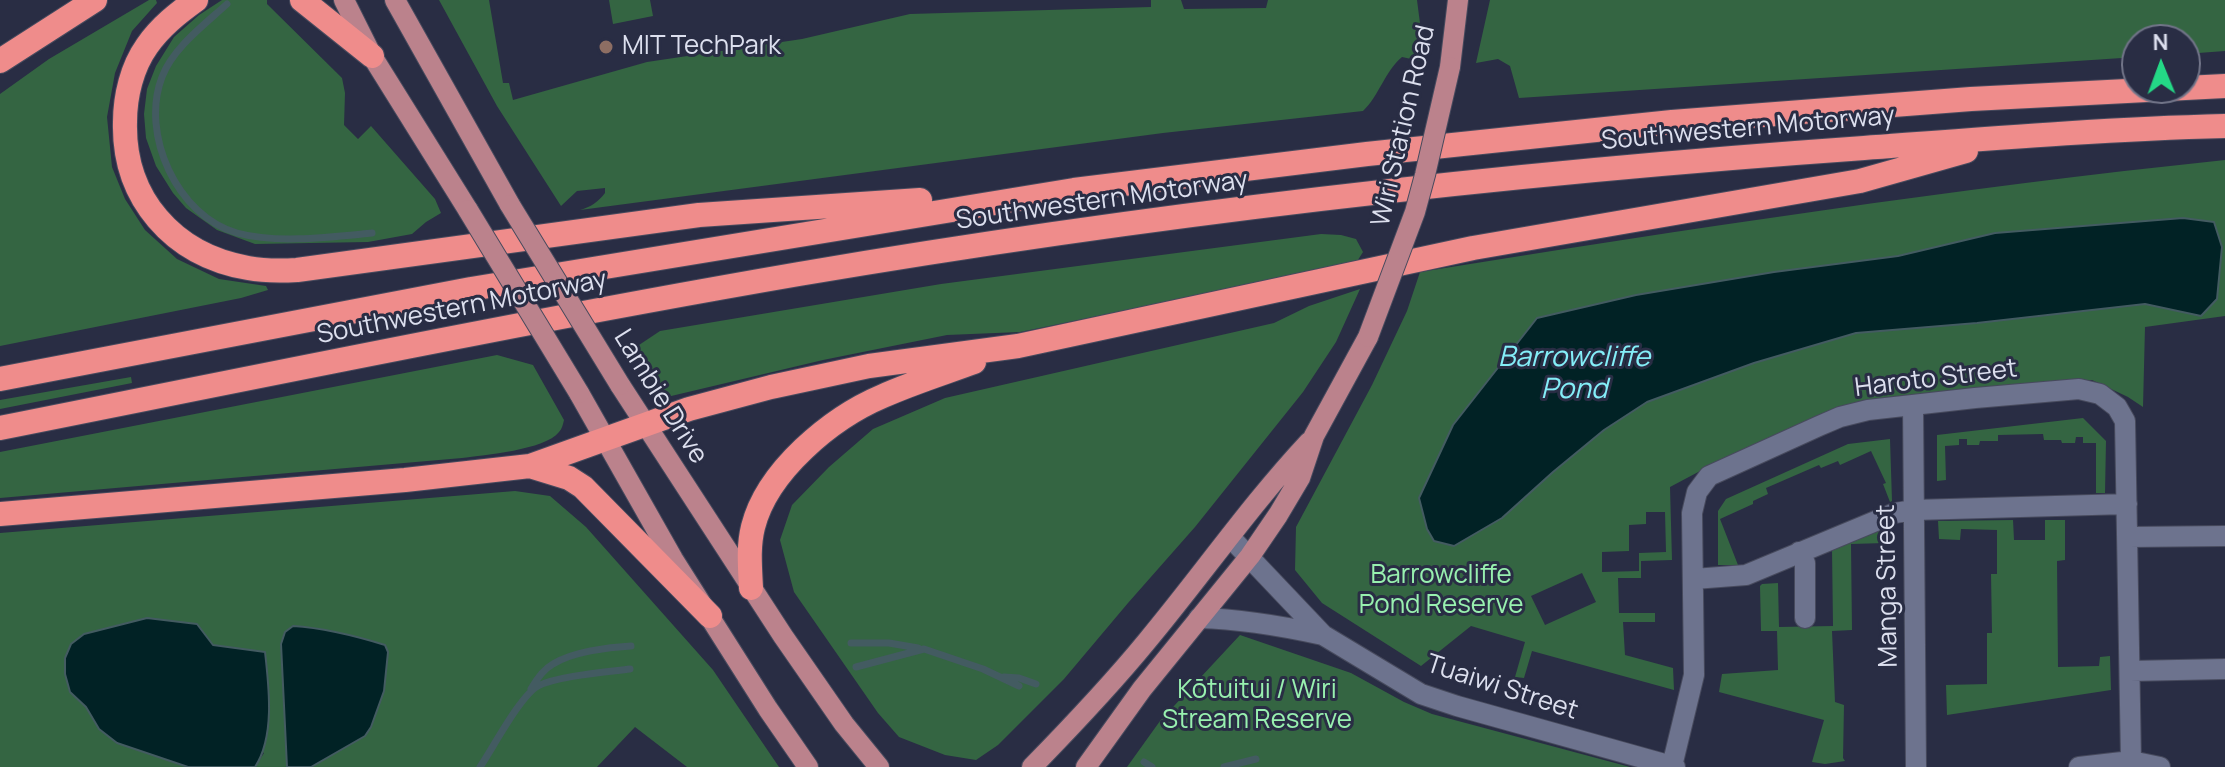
<!DOCTYPE html>
<meta charset="utf-8">
<style>
body{margin:0}
#map{position:relative;width:2225px;height:767px;overflow:hidden;background:#292d44;font-family:Manrope,sans-serif}
canvas{display:block}
.north{position:absolute;left:2121px;top:24px;width:80px;height:80px;box-sizing:border-box;background:#292d44;border:2px solid #717488;border-radius:50%;rotate:359deg;font-size:22px;font-weight:700;line-height:32px;text-align:center;color:#dcdfee}
.north::after{content:'';display:block;margin:auto;width:28px;height:36px;background:#24d886;clip-path:polygon(50% 0,100% 100%,50% 72%,0 100%)}
</style>
<div id="map">
<canvas width="2225" height="767"></canvas>
<div class="north">N</div>
</div>
<script>
const ctx = document.querySelector('canvas').getContext('2d');
ctx.lineJoin = 'round';
function fill(path, color) { ctx.fillStyle = color; ctx.fill(path, 'evenodd'); }
function trace(path, color, width, dash) { ctx.strokeStyle = color; ctx.lineWidth = width; ctx.lineCap = dash ? 'butt' : 'round'; ctx.setLineDash(dash || []); ctx.stroke(path); }
function write(font, color, halo, rows, align = 'center') {
  ctx.font = font + ' Manrope,sans-serif'; ctx.lineWidth = 6; ctx.setLineDash([]); ctx.textBaseline = 'middle'; ctx.strokeStyle = halo; ctx.fillStyle = color; for (const [text, x, y, turn = 0] of rows) {
    ctx.save(); ctx.translate(x, y); ctx.rotate((+turn || 0) * Math.PI / 180); ctx.textAlign = isNaN(turn) ? turn : align; if (halo) ctx.strokeText(text, 0, 0); ctx.fillText(text, 0, 0); ctx.restore();
  }
}
fill(new Path2D(`
 M149,0H156L157,3L132,31L115,73L107,117L112,167L125,199L145,230L177,259L219,279L266,286L268,290L241,298L0,346V94L49,59Z
 M222,0H267V4L342,78L345,93L344,125L358,139L371,126L435,199L441,213L426,222L412,234L368,242L255,244L217,230L186,208L173,193L156,166L146,138L144,114L147,89L156,66L174,37L199,15Z
 M439,0H489L503,83H509L513,100L647,62L802,39L910,14L1151,7V0H1181L1184,9L1266,8L1268,0H1417L1425,62L1402,57C1385,71 1379,96 1363,111L1163,133L580,210C591,207 598,202 605,193V188L577,191L561,206L497,106Z
 M609,0H650L653,16L613,24Z
 M1490,0H2225V51L2185,54V40H2137V57L1519,98L1510,66L1498,59L1476,63Z
 M2225,160V316L2145,327L2143,407L2128,397L2092,380L1907,396L1702,470L1670,487L1672,560L1641,561V578H1618L1619,613H1655V622H1623L1625,655L1673,668L1674,690L1532,651L1524,678L1515,677L1525,642L1471,626L1421,666L1322,603L1295,570L1296,527L1372,385L1407,311L1420,272C1688,229 1956,188 2225,160ZM1898,256L2217,299L2201,316L2145,304L1977,323L1856,333L1754,363L1647,402L1604,430L1553,472L1419,498L1453,425L1537,318L1636,295L1774,272ZM1646,512H1665L1666,552L1639,553V571L1602,572V552L1629,551V525L1646,524ZM1582,573L1596,602L1545,625L1531,596Z
 M1321,234L1341,235L1356,239L1363,252L1356,263L1020,332L947,335L823,360L667,397L651,379L633,349L660,331L941,284Z
 M1360,289L1336,342L1303,392L1195,527L1128,603L1064,679L998,745L976,760L945,755L899,737L878,713L794,592L780,540L792,505L829,467L873,429L945,398L1274,323L1309,306Z
 M497,355L533,365L564,420C563,424 562,429 559,432C545,450 484,455 462,458L0,498V452Z
 M131,377L132,383L0,409V400Z
 M2083,418L2106,441L2105,493H2096V443H2083V437H2076L2075,443H2062L2061,440H2044L2043,434L1998,435V441H1980L1979,445H1967V439H1959V445L1945,446L1946,480L1937,481V435Z
 M1890,439L1892,501L1890,502L1883,484L1886,483L1871,451L1840,465L1838,461L1821,468L1819,465L1766,488L1768,494L1753,501V504L1720,519L1738,565H1718V511L1726,499L1848,444Z
 M515,491L550,496L586,527L713,670L779,767H687L635,727L597,767H311L364,736L371,727L384,691L388,652L281,644L287,767H255L264,753L71,644L65,658V674L70,692L86,707L99,729L117,743L188,767H0V533Z
 M2013,520L2014,540H2045V520H2065V560L2057,561L2058,667L2099,666L2100,657L2110,656L2111,690L1947,715L1946,685L1987,684V633H1992L1991,574H1997V530L1961,529L1960,540L1939,539L1938,521Z
 M1885,527V543L1851,544L1852,630L1832,631L1835,702L1844,705L1843,758L1845,761L1825,764L1812,762L1824,720L1719,692L1722,674L1778,670L1777,631H1761L1760,586L1762,584L1778,583L1779,627L1833,626L1832,549Z
 M1240,635L1351,673L1404,702L1432,714L1630,767H1127L1160,721Z`), '#346542');
const water = new Path2D(`
 M2183,218L2214,222L2222,247L2217,299L2201,316L2145,304L1977,323L1856,333L1754,363L1647,402L1604,430L1553,472L1502,518L1454,546L1434,541L1427,529L1419,498L1453,425L1537,318L1636,295L1774,272L1898,256L1995,233Z
 M147,618L197,624L213,645L265,652C269,687 275,737 255,767H188L117,743L99,729L86,707L70,692L65,674V658L71,644L84,634Z
 M293,626C324,628 356,636 385,645L388,652L384,691L371,727L365,736L311,767H287L281,644L285,632Z`);
fill(water, '#012225');
trace(water, '#435b61', 2);
trace(new Path2D(`
 M227,4C204,25 173,48 162,77C140,134 177,216 237,233C277,244 331,237 372,233
 M851,643H889L918,648
 M856,667L924,649L983,669L1019,686
 M1004,677L1019,678L1036,684
 M531,689C536,680 544,669 553,664C572,652 608,647 631,646
 M1144,762L1152,767
 M480,767C493,748 520,696 538,686C557,676 607,672 630,669
 M1224,767L1256,759`), '#435b61', 7);
const minor = new Path2D(`
 M1913,405L1916,767
 M1230,537L1323,635L1421,694L1457,706L1675,767
 M2128,537L2225,536
 M1799,552L1805,563V618
 M1694,579L1746,575L1895,513L1914,510L2127,504
 M1199,618C1242,619 1282,626 1323,635
 M2130,671L2225,669
 M1672,766L1694,675L1692,513L1697,492L1709,476L1819,426L1840,417L1868,410L1975,398L2079,389L2100,394L2117,407L2125,421L2131,761
 M2079,767L2131,761L2160,767`);
const major = new Path2D(`
 M344,0L372,56L468,210
 M395,0L510,205
 M1450,67L1458,0
 M620,385L783,636L844,724L879,767
 M579,393L673,559L768,709L808,767
 M1032,767C1072,726 1111,685 1147,641C1202,575 1251,504 1309,442
 M1086,767L1142,689L1250,556L1278,515L1300,478L1314,436L1368,337`);
const highway = new Path2D(`
 M196,0C178,13 160,27 147,46C132,67 125,96 125,122C123,198 173,255 248,268C264,271 280,271 297,270L699,215L920,200
 M302,0L372,56
 M0,61L95,0
 M0,379L471,289L1074,190L1367,154L1672,122L1971,99L2225,86
 M0,428C266,375 532,320 799,274C1151,214 1508,173 1864,148C1984,139 2105,129 2225,126
 M530,466L569,478L583,487L710,616
 M0,514L405,480L530,466L689,409L771,387L869,366L1018,346L1473,248L1860,181L1966,151
 M751,588C750,567 748,547 753,527C767,471 831,418 883,396C912,383 944,373 974,362`);
trace(minor, '#474a5d', 22);
trace(major, '#474a5d', 22);
trace(highway, '#474a5d', 26);
trace(minor, '#6d738e', 20);
trace(major, '#bb828c', 20);
trace(highway, '#ef8c8b', 24);
const majorBridge = new Path2D(`
 M510,205L620,385
 M468,210L579,393
 M1368,337L1415,212L1425,175L1450,67`);
trace(majorBridge, '#474a5d', 22, []);
trace(majorBridge, '#bb828c', 20);
for (const [x, y, r, color] of [
 [606,47,8,"#8d6e63"]
]) { const dot = new Path2D(); dot.arc(x, y, r, 0, 2 * Math.PI); ctx.fillStyle = color; ctx.fill(dot); trace(dot, '#292d44', 3); }
write('26px', '#dcdfee', '#292d44', [
 ["MIT TechPark",622,47]
], 'left');
write('26px', '#dcdfee', '#292d44', [
 ["Wiri Station Road",1404,126,-77],
 ["Southwestern Motorway",1748,129,-5],
 ["Southwestern Motorway",1102,201,-8],
 ["Southwestern Motorway",462,308,-11],
 ["Haroto Street",1936,379,-7],
 ["Lambie Drive",660,397,58],
 ["Manga Street",1888,586,-91],
 ["Tuaiwi Street",1502,688,18]
]);
write('26px', '#98f0af', '#292d44', [
 ["Barrowcliffe",1441,576],
 ["Pond Reserve",1441,606],
 ["Kōtuitui / Wiri",1257,691],
 ["Stream Reserve",1257,721]
]);
write('italic 28px', '#84eef8', '#292d44', [
 ["Barrowcliffe",1574,358],
 ["Pond",1574,390]
]);
</script>
